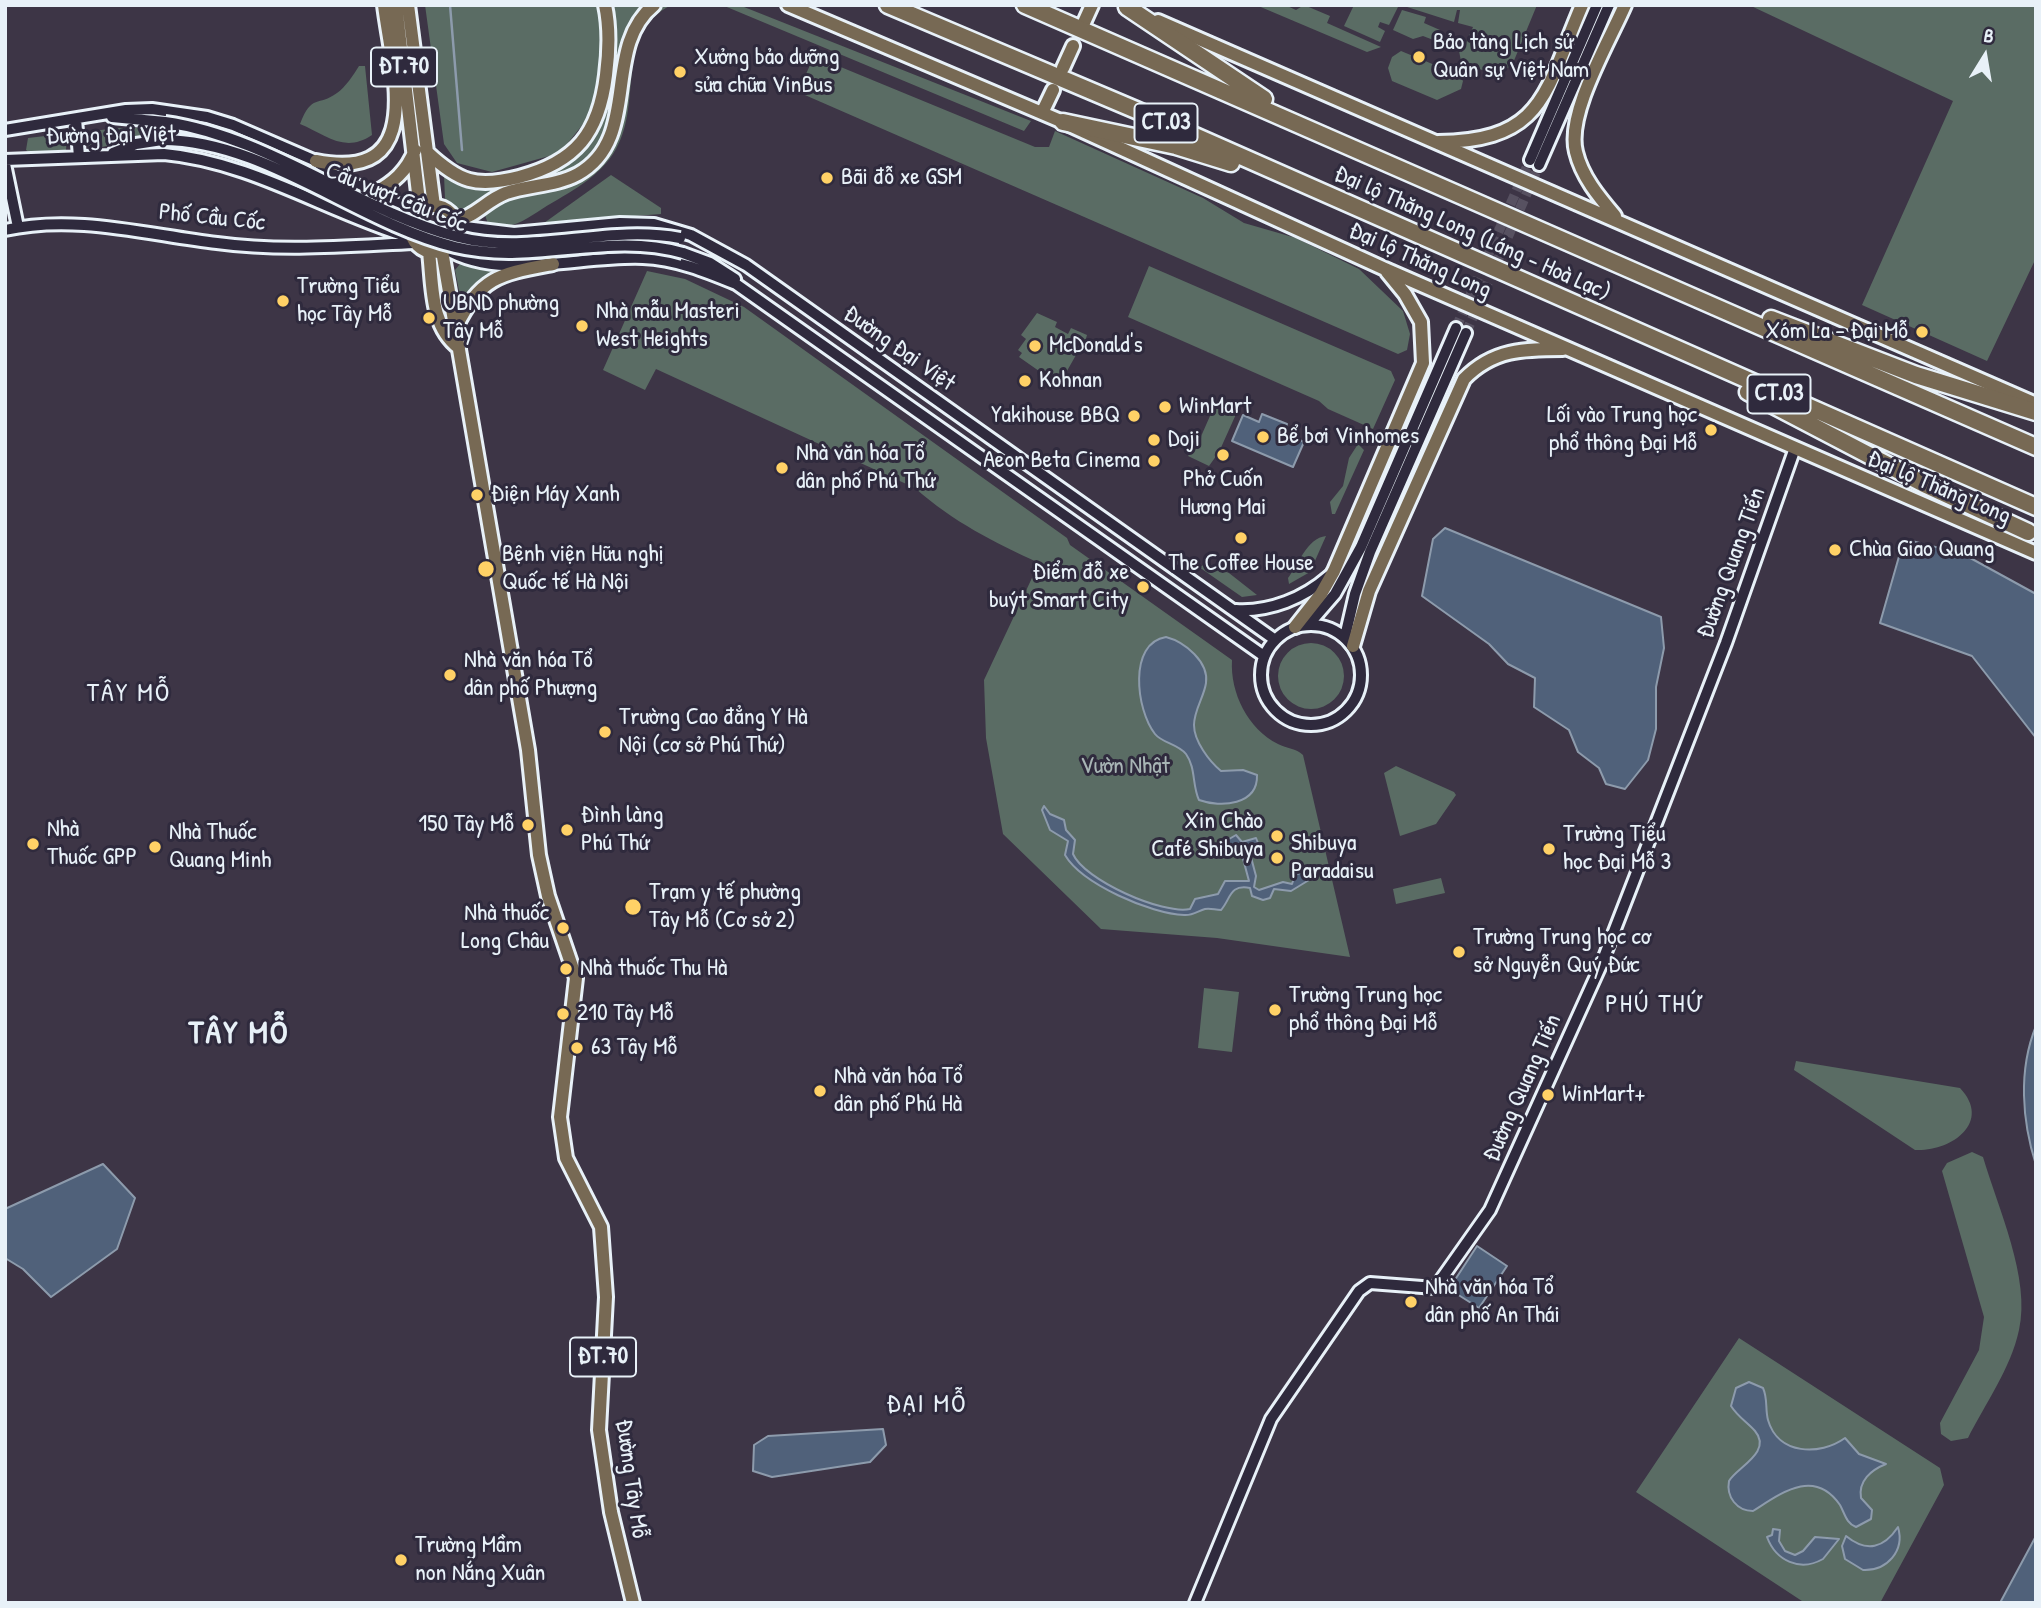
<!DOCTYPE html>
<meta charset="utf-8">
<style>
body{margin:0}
#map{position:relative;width:2041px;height:1608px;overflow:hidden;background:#3d3546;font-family:"Patrick Hand",sans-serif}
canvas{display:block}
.frame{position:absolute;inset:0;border:7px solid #e8f1f8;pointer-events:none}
.north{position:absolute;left:1950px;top:21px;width:70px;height:70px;-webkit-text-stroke:5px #2f2a3d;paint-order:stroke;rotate:11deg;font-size:19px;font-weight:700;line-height:28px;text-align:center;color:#e8f1f8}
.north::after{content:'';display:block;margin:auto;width:24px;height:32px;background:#e8f1f8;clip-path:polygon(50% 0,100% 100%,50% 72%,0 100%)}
</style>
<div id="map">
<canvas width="2041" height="1608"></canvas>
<div class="frame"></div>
<div class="north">B</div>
</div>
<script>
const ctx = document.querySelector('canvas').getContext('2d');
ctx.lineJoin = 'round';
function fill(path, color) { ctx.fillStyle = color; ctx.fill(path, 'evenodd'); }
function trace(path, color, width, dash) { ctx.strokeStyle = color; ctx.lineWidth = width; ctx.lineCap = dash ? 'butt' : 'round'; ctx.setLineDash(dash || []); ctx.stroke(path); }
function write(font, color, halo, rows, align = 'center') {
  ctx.font = font + ' "Patrick Hand",sans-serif'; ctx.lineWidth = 6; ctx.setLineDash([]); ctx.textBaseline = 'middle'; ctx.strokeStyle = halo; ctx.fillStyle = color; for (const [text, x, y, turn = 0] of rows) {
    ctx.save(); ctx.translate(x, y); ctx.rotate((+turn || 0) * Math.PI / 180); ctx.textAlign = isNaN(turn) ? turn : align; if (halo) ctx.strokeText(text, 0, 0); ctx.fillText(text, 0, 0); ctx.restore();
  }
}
fill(new Path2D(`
 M425,5H598L603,47L591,114L560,153L492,172L457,163L444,144Z
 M611,5H644C602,50 631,119 590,159C564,183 530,177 499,189C487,194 475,206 464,214L445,199L444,175C464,190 486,186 510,183C608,171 627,90 611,5Z
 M661,5H671C614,35 643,102 616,149C600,178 569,192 542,209C525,220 509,232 488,224L485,215C510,182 572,203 605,159C640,114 609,40 661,5Z
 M722,5H739L1031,121L1024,131Z
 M1256,5H1285L1296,10L1304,5L1330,16L1327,23L1381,47L1367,52Z
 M1354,5H1399L1389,25L1380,22L1378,27L1385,31L1380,42L1344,26Z
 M1537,5L1513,63C1497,81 1480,69 1461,61L1459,51L1462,52L1473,27L1458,23L1460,10H1457L1454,22L1404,6Z
 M1749,5H2036V258L1987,361L1862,305L1953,101Z
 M1402,10L1426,17L1424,23L1440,30L1436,41L1423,36L1413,39L1393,30Z
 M1401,51L1459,75L1463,81L1461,89L1437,100L1392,81L1388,68L1392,57Z
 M814,56L1035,147H1049L1055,131L1203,198L1244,223L1296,238L1359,269L1403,311L1410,334L1407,350L1398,354L798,92Z
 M359,66H365L372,135C344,154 325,134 300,124C312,93 318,107 337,93C345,88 354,74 359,66Z
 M115,128H164L203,136H149L98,148H91L86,144L87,132Z
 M62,134L67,136L66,150L30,153L26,150L28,138Z
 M611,175L661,208V214L544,223Z
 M460,264L499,270L500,271L482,281L461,301L455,270Z
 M1149,266L1391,371L1395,380L1373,429L1328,409L1319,401L1128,317Z
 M647,271L685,279L744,307L1067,538L1070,545L1232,660C1230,693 1248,729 1278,744C1287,749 1296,748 1303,755L1350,957L1217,938L1101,929L1003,834L986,738L984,680L1039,563C994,542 953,522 915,488L656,369L645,390L603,370Z
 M1037,313L1057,322L1055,327L1068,334L1071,328L1087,335L1083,349L1080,348L1059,385L1019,357L1022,353L1018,350L1026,339L1021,335Z
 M1217,400L1228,403L1227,408L1237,412L1219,452L1209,466L1188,456L1199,441Z
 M1358,444L1364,450L1335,514H1332L1330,502L1343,486L1349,458Z
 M1326,536L1310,572L1289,584L1288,578C1298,565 1307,538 1326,536Z
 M1206,564L1229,573L1257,595L1242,597L1199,567Z
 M1278 676a33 33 0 1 1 66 0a33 33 0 1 1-66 0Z
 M1396,766L1454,792L1456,795L1436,824L1400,836L1384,773Z
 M1441,878L1445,893L1396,904L1393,889Z
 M1204,988L1239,992L1232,1052L1198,1048Z
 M1796,1061L1960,1088C1993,1123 1950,1152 1915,1150L1794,1070Z
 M1972,1152L1983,1157C1998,1208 2031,1279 2019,1330C2011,1368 1985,1404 1968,1438L1951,1441L1941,1434L1940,1423L1979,1350L1984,1317L1942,1171L1947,1163Z
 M1739,1338L1940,1468L1944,1485L1880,1603H1805L1636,1492Z`), '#5a6c64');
const water = new Path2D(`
 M1262,414L1287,424L1284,433L1304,442L1293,467L1232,441L1243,415L1259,422Z
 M1445,528L1661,617L1664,648L1656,687V729L1648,760L1625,789L1606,784L1599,768L1578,752L1569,730L1534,707L1535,678L1508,664L1489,644L1422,596L1433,539Z
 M1904,539L1963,554L2036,594V738L1972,656L1880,623Z
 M1166,637C1185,642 1209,662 1206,683C1204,697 1194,710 1194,725C1194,741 1209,761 1221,771L1243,770L1257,775C1258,805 1221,808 1199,800C1192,785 1196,768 1186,754C1178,744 1162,743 1155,734C1136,710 1128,643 1166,637Z
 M1044,806L1050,814L1064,820L1066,830L1075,840L1073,854C1084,880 1163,915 1190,909L1195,899L1218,894L1225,881H1249L1242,855L1225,846L1224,842L1236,835L1242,842L1256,838L1258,843L1248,846L1256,876L1254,887L1259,890L1283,882L1292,884L1295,875L1305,871L1309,880L1291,891L1274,889L1270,898L1263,900L1252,896L1250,888C1229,884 1231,899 1221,910C1215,910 1211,908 1205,909C1198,911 1192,916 1184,915C1151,914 1082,884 1065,855L1068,841L1050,830L1042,810Z
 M2036,1026V1165C2022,1121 2018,1070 2036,1026Z
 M103,1164L135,1198L117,1249L51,1297L23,1269L5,1258V1209Z
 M1477,1246L1507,1266L1479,1308L1449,1289Z
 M1749,1382L1763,1388C1768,1399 1765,1409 1768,1420C1778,1455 1820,1456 1845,1438L1859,1454L1886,1464C1871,1470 1858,1481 1861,1498L1872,1510L1871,1519L1856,1527C1846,1523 1845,1514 1840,1505C1814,1467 1780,1494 1753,1511C1737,1511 1726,1497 1729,1481C1736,1468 1773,1452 1755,1431C1747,1422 1738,1417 1731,1406L1736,1388Z
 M883,1429L886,1445L870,1462L772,1477L753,1471L754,1445L768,1436Z
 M1898,1527C1905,1551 1887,1571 1863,1570L1845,1559L1842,1546L1846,1536C1867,1553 1884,1548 1898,1527Z
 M1773,1529L1780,1530L1779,1541L1785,1551L1795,1555L1803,1551L1815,1537L1839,1539L1823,1559C1800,1572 1776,1561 1767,1537L1772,1535Z
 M2036,1536V1603H2000L2001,1601Z`);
fill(water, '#50617a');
trace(water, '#8d9bac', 2);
trace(new Path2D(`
 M450,5L462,150`), '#8d9bac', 2.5);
trace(new Path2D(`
 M1456,328L1530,160
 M1466,333L1539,165`), '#575161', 10, [10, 5]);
const minor = new Path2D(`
 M112,117L165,122
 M76,119L79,157
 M5,130L126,110L152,109L207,117L233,125L316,161L331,173L417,213
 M113,153L136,144L162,140
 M5,160L164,154C252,162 328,213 412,238
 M1530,160L1597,5
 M5,164L18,227
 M1539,165L1609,5
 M457,226L514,233L620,223L654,224L691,235L746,265L1274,639
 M5,230C75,214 148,235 217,243C282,252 349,246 414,243
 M446,249C500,282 583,255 643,258C675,259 707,272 736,284L1264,656
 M683,253L710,263L735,279
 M1236,610C1270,612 1304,598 1329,576
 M1309,624L1335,594L1361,547L1456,328
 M1261 675a50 50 0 1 1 100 0a50 50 0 1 1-100 0Z
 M1345,637L1355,594L1370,552L1466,333
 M1195,1603L1271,1419L1359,1291L1370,1283L1435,1288L1490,1210L1601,965L1726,643L1795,448`);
const major = new Path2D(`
 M396,5L420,210
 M408,5L434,206
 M788,5L1063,122L1385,269L2036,553
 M1158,21L2036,404
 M1082,27L1092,5
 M1063,68L1073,46
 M1042,113L1053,90
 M1438,142C1546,141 1545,90 1582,5
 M427,152C459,182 476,188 519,177C576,162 599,133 606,75C609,52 610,28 605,5
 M316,161C428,183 392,71 384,5
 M374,193C393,183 407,171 415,150
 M411 229a23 23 0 1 1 46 0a23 23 0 1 1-46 0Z
 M1615,216C1599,197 1582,177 1576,152C1566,114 1609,42 1625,5
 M456,221C476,216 487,200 506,193C530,185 556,186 578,174C642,138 601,48 654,5
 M442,251L528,750L539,855L548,896L576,978L560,1117L566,1158L601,1227L606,1297L599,1430L611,1512L633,1603
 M429,252C433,286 430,326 459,348
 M456,327C481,276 500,274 553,264
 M1295,627L1321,594L1334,571L1423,363L1421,322L1405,294L1387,272
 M1353,646L1369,591L1464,379C1493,349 1524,349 1563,349`);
const highway = new Path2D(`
 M888,5L1136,110L2036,507
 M1025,5L2036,447
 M1127,7L1264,99
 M1063,122L1176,146L1231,163
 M1771,319L1916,375L2036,412
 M1748,392L1924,484L2028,532`);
trace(minor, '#e8f1f8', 16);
trace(major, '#e8f1f8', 18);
trace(highway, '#e8f1f8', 21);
trace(minor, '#2f2a3d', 10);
trace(major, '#776954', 12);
trace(highway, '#776954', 16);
const minorBridge = new Path2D(`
 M165,122C270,137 356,210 458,237C532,256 606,224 680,238
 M162,140C265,140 357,223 455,247C534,266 607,231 683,253`);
trace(minorBridge, '#e8f1f8', 16, []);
trace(minorBridge, '#2f2a3d', 10);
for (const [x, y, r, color] of [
 [1419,57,7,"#ffd166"],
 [680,72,7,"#ffd166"],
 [827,178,7,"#ffd166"],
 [283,301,7,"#ffd166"],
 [429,318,7,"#ffd166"],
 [582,326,7,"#ffd166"],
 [1922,332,7,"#ffd166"],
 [1035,346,7,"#ffd166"],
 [1025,381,7,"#ffd166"],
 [1165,407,7,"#ffd166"],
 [1134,416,7,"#ffd166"],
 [1711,430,7,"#ffd166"],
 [1263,437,7,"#ffd166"],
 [1154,440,7,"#ffd166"],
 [1223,455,7,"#ffd166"],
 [1154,461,7,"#ffd166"],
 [782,468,7,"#ffd166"],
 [477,495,7,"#ffd166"],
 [1241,538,7,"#ffd166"],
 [1835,550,7,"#ffd166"],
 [486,569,9,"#ffd166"],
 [1143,587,7,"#ffd166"],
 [450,675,7,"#ffd166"],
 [605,732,7,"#ffd166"],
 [528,825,7,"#ffd166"],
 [567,830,7,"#ffd166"],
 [1277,836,7,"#ffd166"],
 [33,844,7,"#ffd166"],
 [155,847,7,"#ffd166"],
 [1549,849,7,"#ffd166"],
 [1277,858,7,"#ffd166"],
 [633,907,9,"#ffd166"],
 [563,928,7,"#ffd166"],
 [1459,952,7,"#ffd166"],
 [566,969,7,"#ffd166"],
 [1275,1010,7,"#ffd166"],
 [563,1014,7,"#ffd166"],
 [577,1048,7,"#ffd166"],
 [820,1091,7,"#ffd166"],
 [1548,1095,7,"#ffd166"],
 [1411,1302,7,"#ffd166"],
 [401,1560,7,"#ffd166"]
]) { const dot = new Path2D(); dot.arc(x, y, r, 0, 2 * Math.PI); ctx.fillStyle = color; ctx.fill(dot); trace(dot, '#2f2a3d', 2.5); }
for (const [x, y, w] of [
 [404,67,66],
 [1166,123,63],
 [1779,394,63],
 [603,1357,66]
]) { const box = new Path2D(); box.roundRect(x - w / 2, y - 19.5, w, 39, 5); ctx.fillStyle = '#2f2a3d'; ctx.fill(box); trace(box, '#e8f1f8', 2); }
write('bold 23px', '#e8f1f8', null, [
 ["ĐT.70",404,67],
 ["CT.03",1166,123],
 ["CT.03",1779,394],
 ["ĐT.70",603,1357]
]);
write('24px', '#e8f1f8', '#2f2a3d', [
 ["Bảo tàng Lịch sử",1433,43],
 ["Quân sự Việt Nam",1433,71],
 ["Xưởng bảo dưỡng",694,58],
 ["sửa chữa VinBus",694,86],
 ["Bãi đỗ xe GSM",841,178],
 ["Trường Tiểu",297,287],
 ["học Tây Mỗ",297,315],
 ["UBND phường",443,304],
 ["Tây Mỗ",443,332],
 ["Nhà mẫu Masteri",596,312],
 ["West Heights",596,340],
 ["Xóm La - Đại Mỗ",1908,332,"right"],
 ["McDonald's",1049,346],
 ["Kohnan",1039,381],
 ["WinMart",1179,407],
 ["Yakihouse BBQ",1120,416,"right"],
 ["Lối vào Trung học",1697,416,"right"],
 ["phổ thông Đại Mỗ",1697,444,"right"],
 ["Bể bơi Vinhomes",1277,437],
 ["Doji",1168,440],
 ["Nhà văn hóa Tổ",796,454],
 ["dân phố Phú Thứ",796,482],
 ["Aeon Beta Cinema",1140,461,"right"],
 ["Phở Cuốn",1223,480,"center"],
 ["Hương Mai",1223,508,"center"],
 ["Điện Máy Xanh",491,495],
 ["Chùa Giao Quang",1849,550],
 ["Bệnh viện Hữu nghị",502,555],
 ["Quốc tế Hà Nội",502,583],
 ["The Coffee House",1241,564,"center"],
 ["Điểm đỗ xe",1129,573,"right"],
 ["buýt Smart City",1129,601,"right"],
 ["Nhà văn hóa Tổ",464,661],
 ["dân phố Phượng",464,689],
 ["Trường Cao đẳng Y Hà",619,718],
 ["Nội (cơ sở Phú Thứ)",619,746],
 ["Đình làng",581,816],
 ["Phú Thứ",581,844],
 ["Xin Chào",1263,822,"right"],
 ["Café Shibuya",1263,850,"right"],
 ["150 Tây Mỗ",514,825,"right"],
 ["Nhà",47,830],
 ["Thuốc GPP",47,858],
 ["Nhà Thuốc",169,833],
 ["Quang Minh",169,861],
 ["Trường Tiểu",1563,835],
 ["học Đại Mỗ 3",1563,863],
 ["Shibuya",1291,844],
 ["Paradaisu",1291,872],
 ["Trạm y tế phường",649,893],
 ["Tây Mỗ (Cơ sở 2)",649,921],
 ["Nhà thuốc",549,914,"right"],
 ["Long Châu",549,942,"right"],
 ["Trường Trung học cơ",1473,938],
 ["sở Nguyễn Quý Đức",1473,966],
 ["Nhà thuốc Thu Hà",580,969],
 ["Trường Trung học",1289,996],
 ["phổ thông Đại Mỗ",1289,1024],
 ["210 Tây Mỗ",577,1014],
 ["63 Tây Mỗ",591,1048],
 ["Nhà văn hóa Tổ",834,1077],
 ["dân phố Phú Hà",834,1105],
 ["WinMart+",1562,1095],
 ["Nhà văn hóa Tổ",1425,1288],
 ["dân phố An Thái",1425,1316],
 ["Trường Mầm",415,1546],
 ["non Nắng Xuân",415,1574]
], 'left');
write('24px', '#e8f1f8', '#2f2a3d', [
 ["Đường Đại Việt",111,136,-1],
 ["Cầu vượt Cầu Cốc",396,198,22],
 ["Phố Cầu Cốc",212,218,6],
 ["Đại lộ Thăng Long (Láng - Hoà Lạc)",1472,234,24],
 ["Đại lộ Thăng Long",1420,261,24],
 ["Đường Đại Việt",899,349,35],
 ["Đại lộ Thăng Long",1939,488,23],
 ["Đường Quang Tiến",1732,563,-70],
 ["Đường Quang Tiến",1523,1088,-66],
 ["Đường Tây Mỗ",631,1479,82]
]);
write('24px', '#a8b5b5', '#2f2a3d', [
 ["Vườn Nhật",1125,767]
]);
ctx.letterSpacing = '2px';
write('26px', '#e8f1f8', '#2f2a3d', [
 ["TÂY MỖ",129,694],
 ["PHÚ THỨ",1654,1005],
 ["ĐẠI MỖ",927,1405]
]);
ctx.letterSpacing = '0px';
ctx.letterSpacing = '2px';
write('bold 32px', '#e8f1f8', '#2f2a3d', [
 ["TÂY MỖ",239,1034]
]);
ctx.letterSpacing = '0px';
</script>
